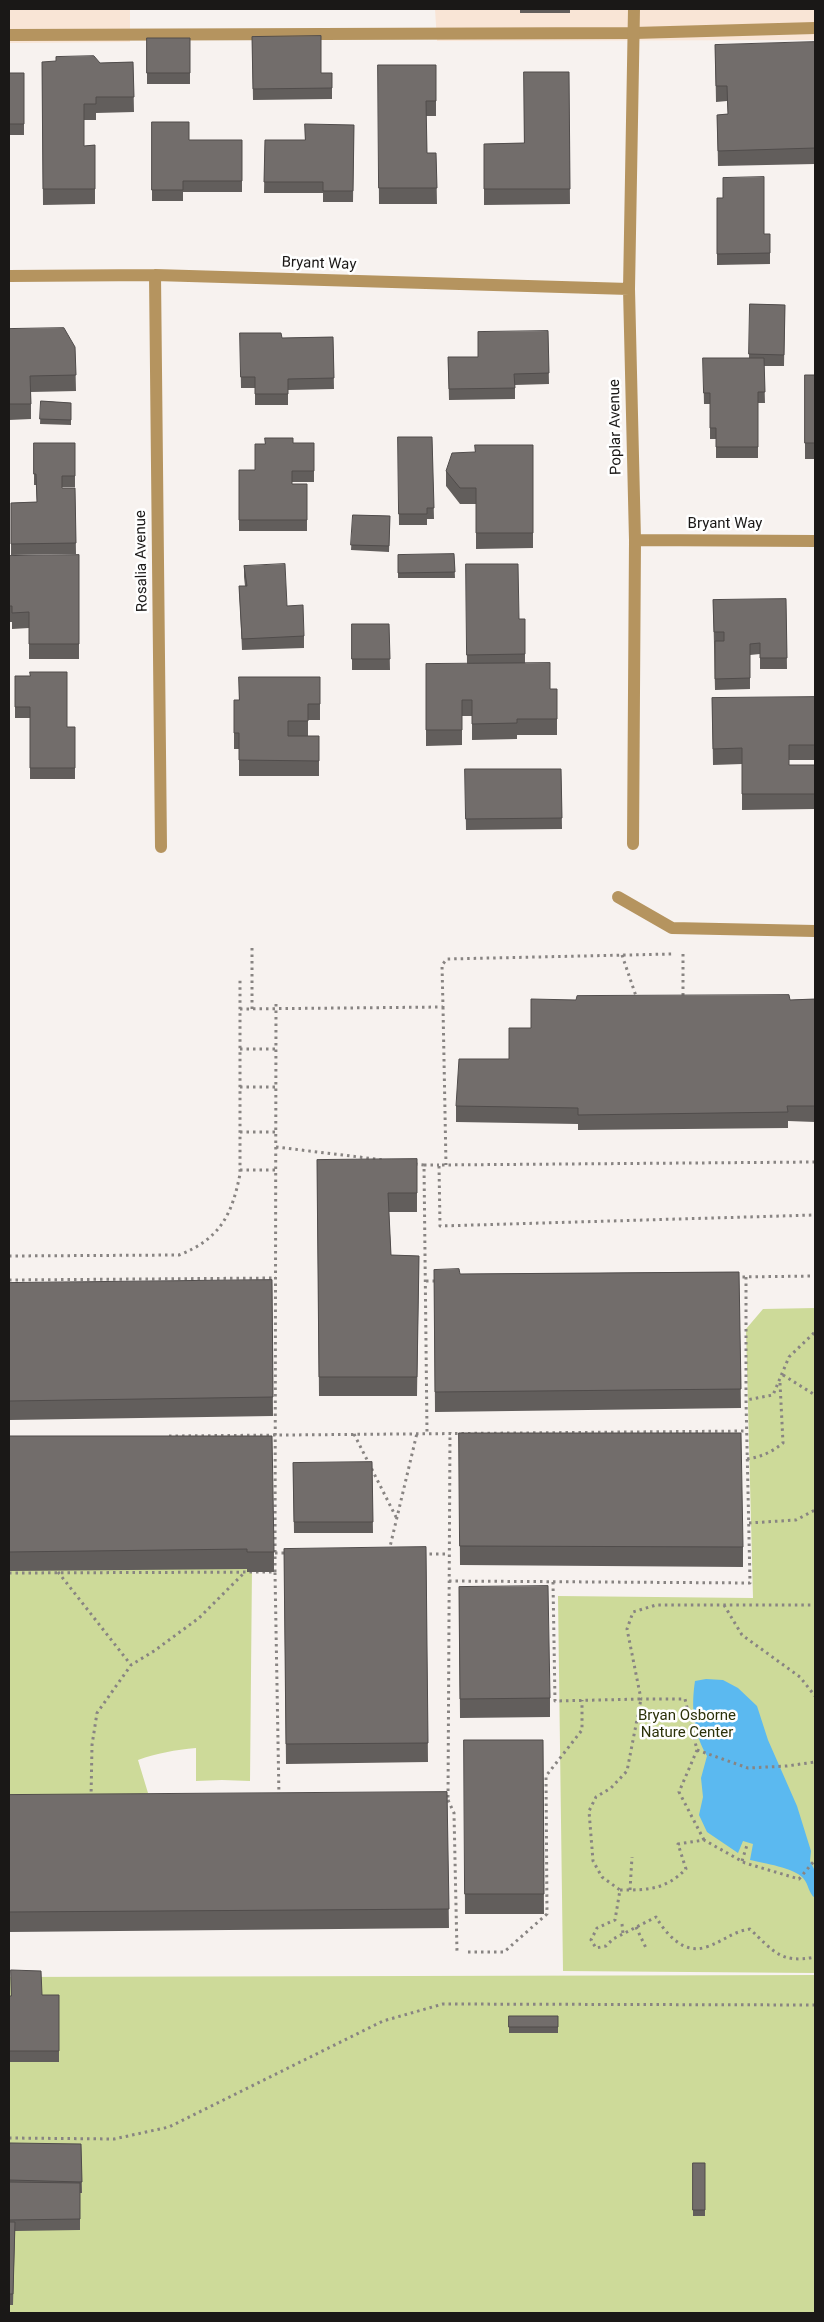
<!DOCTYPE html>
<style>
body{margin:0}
#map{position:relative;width:824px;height:2322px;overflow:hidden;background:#f7f2ef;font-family:Roboto,sans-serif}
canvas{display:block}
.frame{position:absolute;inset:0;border:10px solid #1a1817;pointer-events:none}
</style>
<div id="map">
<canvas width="824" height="2322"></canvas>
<div class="frame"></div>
</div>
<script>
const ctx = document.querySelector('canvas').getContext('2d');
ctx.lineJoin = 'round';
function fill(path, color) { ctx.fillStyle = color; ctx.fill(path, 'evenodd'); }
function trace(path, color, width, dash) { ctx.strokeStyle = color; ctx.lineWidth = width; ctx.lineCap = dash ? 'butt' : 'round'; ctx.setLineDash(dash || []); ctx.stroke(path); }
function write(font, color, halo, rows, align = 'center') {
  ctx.font = font + ' Roboto,sans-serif'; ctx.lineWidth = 5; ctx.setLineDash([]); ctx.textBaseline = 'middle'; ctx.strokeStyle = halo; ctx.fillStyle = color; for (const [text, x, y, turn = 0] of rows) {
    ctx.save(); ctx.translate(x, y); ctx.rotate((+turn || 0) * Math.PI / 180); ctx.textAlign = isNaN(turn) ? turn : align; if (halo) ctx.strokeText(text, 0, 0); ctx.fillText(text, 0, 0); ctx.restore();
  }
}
fill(new Path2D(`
 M9,9H130V42L9,43Z
 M435,9H815V40L437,41Z`), '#f9e5d6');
fill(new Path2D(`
 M815,1308V1973L563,1971L558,1596L753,1598L746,1329L763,1309Z
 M252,1567L250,1781L222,1780L196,1781V1748C175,1750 157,1753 138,1760L148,1793L123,1797L9,1806V1569Z
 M815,1975V2313H9V1977Z`), '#cdda99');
fill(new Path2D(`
 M706,1679L723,1680L738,1688L757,1706L768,1740L797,1806L811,1851L810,1861L815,1871V1898C808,1893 809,1884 803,1878C795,1868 763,1863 750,1860L753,1844L743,1841L738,1853L707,1832L699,1815L703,1797L701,1778L707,1756C693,1732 691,1707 695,1681Z`), '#5bb9f0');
trace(new Path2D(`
 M252,948V1009
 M683,954V998
 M622,955L637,999
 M443,1007L446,1165
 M240,1009L443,1007L442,965L447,959L672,954
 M240,1049H277
 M240,1087H276
 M240,1132H276
 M276,1147L384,1160
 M815,1162L439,1165L440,1226L815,1215
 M415,1164L424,1165L427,1432
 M424,1165H439
 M240,1170H276
 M9,1256L179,1255C220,1239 232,1215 240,1174V979
 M736,1277L815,1276
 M746,1277V1400
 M9,1280L276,1278
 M426,1281H438
 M783,1375L815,1395
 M354,1434L396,1517
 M169,1436L747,1431
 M747,1459C761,1457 772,1452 783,1443L780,1383
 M749,1523L796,1520L815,1510
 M389,1551L417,1433
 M275,1553H287
 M423,1554H449
 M58,1572L131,1665
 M275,1572L276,1004
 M9,1573L275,1572L279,1798
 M449,1581L750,1583L746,1400L773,1395L789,1357L815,1332
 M553,1582L555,1701L641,1699L627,1771L611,1788L596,1797L589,1811L593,1861L602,1877L620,1890L615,1920L597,1928L591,1940L596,1948L606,1946L613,1939L656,1917C666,1934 684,1955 706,1947C723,1942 731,1932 750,1929C773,1951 781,1964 815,1957
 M724,1605L742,1635L800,1677L815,1696
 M697,1750L748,1768L787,1766L815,1762
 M91,1798L92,1745L97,1713L131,1665L154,1651L199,1618L244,1573
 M444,1800H448L450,1432
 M448,1800L454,1813L457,1952
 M704,1840L679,1792L697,1750L685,1699H641L627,1629L633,1612L656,1605H815
 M742,1861L747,1845
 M620,1890C648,1890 665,1890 686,1869L678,1844L704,1840L745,1863L799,1879L815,1860
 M630,1890L632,1857
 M622,1924L623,1934
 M636,1927L646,1948
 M468,1952H504L547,1914L546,1776L582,1730V1700
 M9,2138L114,2139L169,2127L383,2021L443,2004L815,2005`), '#888482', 3, [2.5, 4]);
trace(new Path2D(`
 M9,35L634,33L815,28
 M618,897L672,928L815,931`), '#b5945f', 12);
trace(new Path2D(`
 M155,275L161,847
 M9,276L155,275L629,289
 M635,540L815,541
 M633,844L635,540L629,289L634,9`), '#b5945f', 12);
fill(new Path2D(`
 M520,9H570V13H520Z
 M252,37L321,73H332V99L253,100Z
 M147,38H190V84H147Z
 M815,42V164L718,166L717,115L728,114L727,101L716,102L715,45Z
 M42,62L100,63L133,62L134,112L96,113V120H84V146L95,145V204L43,205Z
 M378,65H436V116H426L427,153H436L437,204H379Z
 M569,72L570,204L484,205V144L524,143Z
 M9,73H24V135H9Z
 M152,122L189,140H242V192H183V201H152Z
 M354,125L353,202H323V193H264L265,140H305Z
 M717,198L764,234H770V264L717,265Z
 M750,304L785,305L784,366H764L765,403H758V458H716V439H710V404H704L703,358H749Z
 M9,329L75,347L76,391L31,392V419L9,420Z
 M548,331L549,384L515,385V399L449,400L448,357H478Z
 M240,333L282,338L333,337L334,389L288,390V405H255V388H241Z
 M805,375H815V459H805Z
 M41,401L71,403V425L40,424Z
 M398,437H432L434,519H427V525H399Z
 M34,443H75V487H62V488H75L76,554L11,555V503L37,502L36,485H34Z
 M293,443H314V482H292V484H307V531H239V470H255L265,444Z
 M533,445V548L476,549V504H460L446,486V471L475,452Z
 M353,515L390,516L389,552L351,550Z
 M454,554L455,578H398V555Z
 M79,555V659H29V628L12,629V622H9V556Z
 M466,564L519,619H525V663L550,689H557V735H517V739L472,740V716H462V745L426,746V664H467Z
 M244,566L304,636V648L242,650L239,586H245L244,577Z
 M786,599L787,669H760V654L750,655V689L715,690L713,600Z
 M352,624H389L390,670H352Z
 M15,676L67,727H75V779H30V718H15Z
 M320,677V720H308V736H319V776H239V749H234V700H239Z
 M815,697V760H789V765H815V809L742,810V764L713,765L712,698Z
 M465,769H561L562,829L466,830Z
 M815,999V1122L788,1121V1128L578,1130V1124L456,1122V1106L509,1059L531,1028L576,1000H790Z
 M417,1159V1212H389L391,1255L419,1256L417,1396H319L317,1160Z
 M434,1270L460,1274L739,1272L741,1408L435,1412Z
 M272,1280L273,1416L9,1420V1283Z
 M459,1433L743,1547V1567L460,1565Z
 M9,1436L274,1552V1572H247V1569L9,1571Z
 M372,1462L373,1533H294L293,1463Z
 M426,1547L428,1762L286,1764L284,1549Z
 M459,1587L550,1698V1717L460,1718Z
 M464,1740H543L544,1914H465Z
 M447,1792L449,1928L9,1932V1795Z
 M59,1995V2062H9V1996Z
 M509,2016H558V2033H509Z
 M81,2144L82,2193H80V2230L15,2231L13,2305H9V2177Z
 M693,2163H705V2216H693Z`), '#625e5c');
const building = new Path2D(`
 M321,36V73H332V88L253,89L252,37Z
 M147,38H190V73H147Z
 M815,42V148L718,151L717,115L728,114L727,86H716L715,45Z
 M94,56L100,63L133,62L134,97H96V104H84V146L95,145V189H43L42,62L56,61V57Z
 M378,65H436V101H426L427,153H436L437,188H379Z
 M524,72H569L570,189H484V144L524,143Z
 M9,73H24V124H9Z
 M152,122H189V140H242V181H183V190H152Z
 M305,124L354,125L353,191H323V182H264L265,140H305Z
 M764,177V234H770V253L717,254V198H723V178Z
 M750,304L785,305L784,355L749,354Z
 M64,328L75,347L76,375L30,376L31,404H9V329Z
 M548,331L549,373L514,374L515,388L449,389L448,357H478V332Z
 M240,333H281L282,338L333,337L334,378L288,379V394H255V377H241Z
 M703,358H764L765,392H758V447H716V428H710V393H704Z
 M805,375H815V443H805Z
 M41,401L71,403V420L40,419Z
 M398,437H432L434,508H427V514H399Z
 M265,438H293V443H314V471H292V484H307V520H239V470H255V444H265Z
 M34,443H75V476H62V488H75L76,543L11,544V503L37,502L36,474H34Z
 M475,445H533V533H476V488H460L446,471L452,453L475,452Z
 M353,515L390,516L389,546L351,545Z
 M454,554L455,572L398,573V555Z
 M79,555V644H29V612L12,613V606H9V556Z
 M285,564L287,606L303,605L304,636L242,639L239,586H247L244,566Z
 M466,564H518L519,619H525V654L467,655Z
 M786,599L787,658H760V643L750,644V678L715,679V641H724V632H714L713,600Z
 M352,624H389L390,659H352Z
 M550,663V689H557V719H517V723L472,724V700H462V730H426V664Z
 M30,672H67V727H75V768H30V707H15V676H30Z
 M239,677H320V704H308V721H288V736H319V761L239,760V733H234V700H239Z
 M815,697V745H789V765H815V794H742V748L713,749L712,698Z
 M465,769H561L562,818L466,819Z
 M789,995L790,1000L815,999V1106H787L788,1112L578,1115V1108L456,1106L459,1059H509V1028H531V999L576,1000L577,996Z
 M417,1159V1193H388L391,1255L419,1256L417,1377H319L317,1160Z
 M459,1269L460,1274L739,1272L741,1389L435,1392L434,1270Z
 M272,1280L273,1397L9,1401V1283Z
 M459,1433H741L743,1547L460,1546Z
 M9,1436H272L274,1552H247V1549L9,1552Z
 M372,1462L373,1522H294L293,1463Z
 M426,1547L428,1743L286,1744L284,1549Z
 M548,1586L550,1698L460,1699L459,1587Z
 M464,1740H543L544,1894H465Z
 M447,1792L449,1909L9,1912V1795Z
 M11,1970L41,1971L42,1995H59V2051H9V1996H11Z
 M509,2016H558V2027H509Z
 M10,2143L81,2144L82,2182L9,2180Z
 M693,2163H705V2210H693Z
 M9,2182L80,2183V2219L9,2220Z
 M9,2222H15L13,2294H9Z`);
fill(building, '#726d6b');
trace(building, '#504c4b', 1);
write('15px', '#1a1817', '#fff', [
 ["Bryant Way",319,264,2],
 ["Poplar Avenue",616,427,-91],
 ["Bryant Way",725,524],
 ["Rosalia Avenue",142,561,-91]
]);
write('15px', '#2c320a', '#fff', [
 ["Bryan Osborne",687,1716],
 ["Nature Center",687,1733]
]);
</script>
